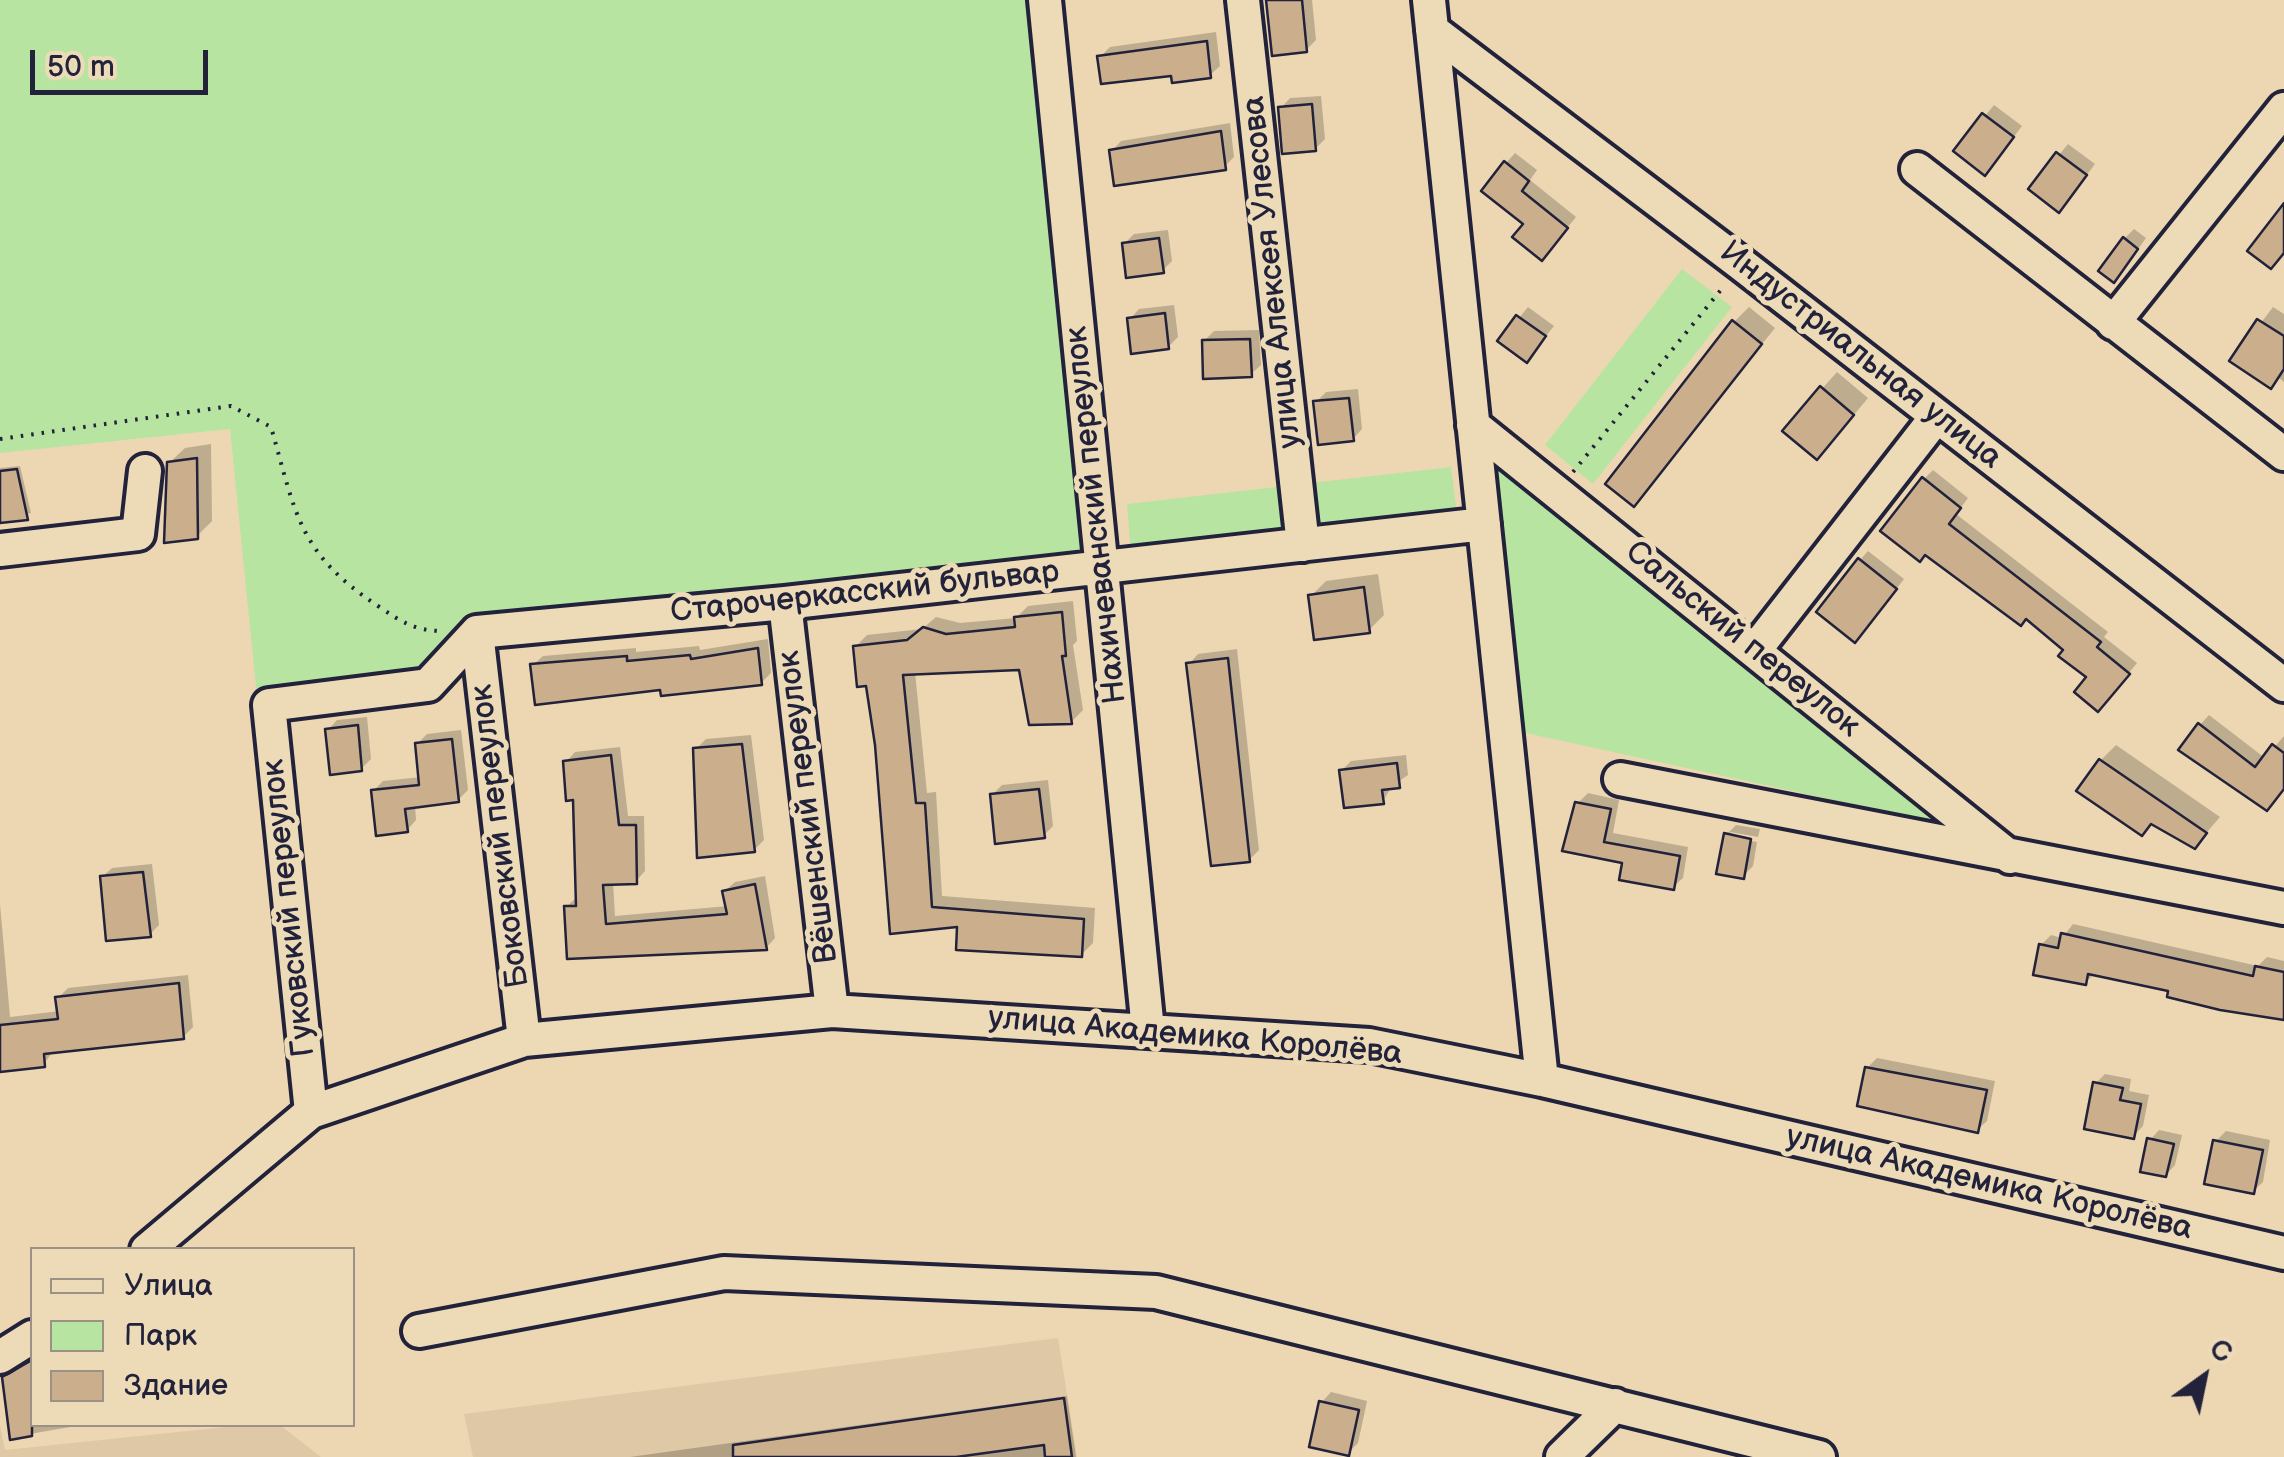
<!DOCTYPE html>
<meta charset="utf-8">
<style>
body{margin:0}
#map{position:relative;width:2284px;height:1457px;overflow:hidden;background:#edd7b2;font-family:"Balsamiq Sans",sans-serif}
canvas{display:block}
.legend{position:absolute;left:30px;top:1247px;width:325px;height:180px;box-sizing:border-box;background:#eddbb8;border:2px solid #9c9186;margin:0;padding:12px 18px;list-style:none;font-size:30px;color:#22223b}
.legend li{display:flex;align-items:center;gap:20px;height:50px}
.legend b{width:50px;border:2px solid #9c9186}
.north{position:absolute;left:2154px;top:1327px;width:100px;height:100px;-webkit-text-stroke:8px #eddbb8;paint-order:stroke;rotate:33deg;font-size:28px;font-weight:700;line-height:40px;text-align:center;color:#22223b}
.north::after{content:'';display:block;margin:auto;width:35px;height:45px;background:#22223b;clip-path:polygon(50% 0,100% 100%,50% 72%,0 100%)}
.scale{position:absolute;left:30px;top:50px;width:178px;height:45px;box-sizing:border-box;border:5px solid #22223b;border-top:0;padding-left:12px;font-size:30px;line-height:35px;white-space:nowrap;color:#22223b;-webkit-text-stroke:8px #eddbb8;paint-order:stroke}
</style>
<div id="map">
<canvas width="2284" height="1457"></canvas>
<ul class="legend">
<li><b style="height:12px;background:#eddbb8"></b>Улица</li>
<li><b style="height:28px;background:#b8e4a1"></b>Парк</li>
<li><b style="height:28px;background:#cbae8c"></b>Здание</li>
</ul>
<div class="north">С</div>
<div class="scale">50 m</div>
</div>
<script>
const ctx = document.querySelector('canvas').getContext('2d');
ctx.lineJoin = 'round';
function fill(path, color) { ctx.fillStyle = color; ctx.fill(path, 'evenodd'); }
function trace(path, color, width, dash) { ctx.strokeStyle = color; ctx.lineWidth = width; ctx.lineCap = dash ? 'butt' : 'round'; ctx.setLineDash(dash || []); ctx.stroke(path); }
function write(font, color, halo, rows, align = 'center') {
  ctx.font = font + ' "Balsamiq Sans",sans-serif'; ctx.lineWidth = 10; ctx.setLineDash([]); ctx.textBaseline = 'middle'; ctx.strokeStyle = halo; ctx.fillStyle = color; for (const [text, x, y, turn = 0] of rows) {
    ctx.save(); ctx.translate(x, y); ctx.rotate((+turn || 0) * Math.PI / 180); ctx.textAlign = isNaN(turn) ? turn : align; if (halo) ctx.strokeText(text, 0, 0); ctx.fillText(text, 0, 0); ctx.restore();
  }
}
fill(new Path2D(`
 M1058,1338L1077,1457H473L464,1414Z
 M245,1425H280L321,1457H0V1426L5,1450Z`), '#dfc8a5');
fill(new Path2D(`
 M0,0H1036L1093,558L468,623L419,673L257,696L230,429L0,453Z
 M1682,269L1732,307L1593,484L1545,445Z
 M1492,453L1944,824L1512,730Z
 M1451,467L1457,515L1131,554L1127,504Z`), '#b8e4a1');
fill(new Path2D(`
 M1268,0H1312L1316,40L1306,50Z
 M1216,32L1220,66L1210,75L1173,73L1100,57L1110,47Z
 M1321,96L1325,139L1315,149L1281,108L1290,98Z
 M1994,105L2022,126L1994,163L1957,150Z
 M1230,123L1234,157L1224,167L1112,151L1121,141Z
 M2068,144L2095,164L2068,200L2031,189Z
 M1515,153L1537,170L1530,180L1576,217L1551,248L1526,223L1506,163Z
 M2134,229L2146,238L2123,270L2124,239Z
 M1168,230L1172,261L1162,271L1124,244L1134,234Z
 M1174,305L1178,337L1168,347L1130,319L1139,309Z
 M1528,307L1554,326L1527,359L1501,340Z
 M1749,307L1775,328L1634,503L1734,322Z
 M2273,307L2284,314V382L2279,378L2271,386L2233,360Z
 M1259,330L1261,365L1251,374L1204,341L1214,331Z
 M1837,372L1868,398L1831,442L1785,430Z
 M1358,389L1362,429L1353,439L1316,402L1326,392Z
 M211,444L212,521L197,536L169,463L185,448Z
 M20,466L31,513L0,520V468Z
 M1933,470L1968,498L1956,514L2108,632L2104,637L2137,663L2107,700L2066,650L2027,617L1926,552L1924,479Z
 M1868,551L1904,579L1864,631L1860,560Z
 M1378,574L1384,615L1369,630L1311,596L1326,581Z
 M1073,601L1077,641L1073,645L1083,710L1071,722L1022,667L915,672L927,793L936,792L942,896L1095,908L1093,943L1081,955L960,924L892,931L877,744L868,684L855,647L867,635L922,629L936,617L960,623L1016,618L1028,606Z
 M768,639L771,673L761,683L662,688L533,665L543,656L636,648V652L699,646L700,650Z
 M1237,649L1259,850L1249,860L1189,664L1198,654Z
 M2209,715L2265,758L2284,736V788L2277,798L2200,725Z
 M367,717L371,759L361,769L328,730L337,720Z
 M461,730L468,790L458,800L415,805L416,820L407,830L373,791L383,781L421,777L417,744L427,734Z
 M751,735L764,840L754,850L696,749L706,739Z
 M2116,745L2220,817L2195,846L2153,822L2142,833L2101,760Z
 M620,747L628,816H644L645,871L636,881L613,882L615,916L728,906L725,891L735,882L765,876L775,938L766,948L570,957L566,907L576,898L575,797L566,762L575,752Z
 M1406,755L1408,775L1392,786L1383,801L1341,771L1351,761Z
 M1048,780L1053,826L1043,836L992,795L1002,785Z
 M1588,793L1619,800L1613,833L1688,847L1683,878L1673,887L1625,861L1565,849L1578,803Z
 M1736,825L1760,829L1758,837L1730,832V837L1757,842L1753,866L1743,876L1726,835Z
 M152,864L159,925L150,934L102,877L112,868Z
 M0,904L10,1017L60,1011L58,998L68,988L188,975L193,1027L183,1037L53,1051L44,1064L0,1069Z
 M2073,924L2258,966L2267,957L2284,961V1018L2095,973L2085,983L2041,945L2051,935L2062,938Z
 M1877,1058L1995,1081L1987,1121L1977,1130L1867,1068Z
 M2105,1074L2131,1079L2129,1091L2149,1095L2143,1126L2133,1136L2095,1084Z
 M2159,1130L2182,1135L2175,1165L2166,1175L2150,1140Z
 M2226,1131L2270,1140L2263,1182L2253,1191L2216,1141Z
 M32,1360V1424H88L12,1437L9,1373Z
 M1331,1392L1367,1401L1358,1443L1348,1453L1322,1402Z
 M1067,1396L1076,1457H630Z`), '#0003');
const building = new Path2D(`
 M1266,0H1302L1307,52L1272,56Z
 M1207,41L1211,78L1172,83L1171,76L1101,84L1097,56Z
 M1312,104L1316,151L1282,154L1278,107Z
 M1982,113L2014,137L1985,176L1953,151Z
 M1221,131L1226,170L1114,186L1109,150Z
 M2056,152L2087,175L2059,213L2028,189Z
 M1504,161L1529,181L1522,191L1568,228L1542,261L1512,237L1523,224L1481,191Z
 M2284,203V253L2271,269L2247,251Z
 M2123,237L2138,249L2114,283L2098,271Z
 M1159,238L1164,273L1126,278L1122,243Z
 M1165,313L1169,349L1131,354L1127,318Z
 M1516,315L1546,336L1527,363L1497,341Z
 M2257,319L2284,336V369L2271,389L2229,361Z
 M1732,320L1762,344L1634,507L1605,484Z
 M1250,339L1252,377L1203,379L1202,340Z
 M1820,386L1854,415L1817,460L1782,431Z
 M1349,398L1354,441L1318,445L1313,401Z
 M197,458L198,539L164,543L167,462Z
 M17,469L28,520L0,523V471Z
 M1922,477L1961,508L1949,524L2101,642L2097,647L2130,674L2098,712L2074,692L2086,677L2058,656L2063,650L2026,619L2021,626L1925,555L1920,562L1880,531Z
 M1858,558L1897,589L1855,643L1816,612Z
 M1364,587L1370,633L1314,640L1308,595Z
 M1062,612L1066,656H1062L1072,724L1029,725L1019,670L903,675L916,803H925L932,907L1084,919L1082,957L956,950L957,927L890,934L875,745L866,686L857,687L853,646L907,640L923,627L946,634L1015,627L1014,617Z
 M758,648L762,685L661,696L660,690L535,705L530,664L627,656V661L690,655L691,659Z
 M1228,658L1250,862L1211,866L1186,663Z
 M2198,723L2255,767L2272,744L2284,753V789L2267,811L2178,750Z
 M358,725L362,771L330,775L325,729Z
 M452,739L459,802L405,809L408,832L376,836L371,790L419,785L415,743Z
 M742,744L755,852L697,858L693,748Z
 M611,755L619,825H636L637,884L603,885L606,924L727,914L722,891L755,884L767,950L567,959L564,906H576L573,800L566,801L563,761Z
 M2099,759L2207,833L2195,849L2151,824L2142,836L2076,791Z
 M1397,763L1400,788L1382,790L1384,804L1344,808L1339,770Z
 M1039,789L1045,838L995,844L990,794Z
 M1575,802L1611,809L1604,842L1680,856L1674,890L1619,880L1622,863L1562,851Z
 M1724,833L1751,839L1744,879L1716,874Z
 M143,872L151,937L106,941L100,876Z
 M2061,933L2253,976L2255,966L2284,972V1020L2220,1010L2167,997L2168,991L2088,974L2086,985L2033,975L2039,944L2058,948Z
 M179,983L184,1039L44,1054L45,1067L0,1072V1025L58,1019L55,997Z
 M1865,1067L1987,1090L1978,1133L1857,1106Z
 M2093,1082L2123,1088L2120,1100L2141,1104L2134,1139L2084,1129Z
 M2147,1138L2174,1144L2166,1177L2140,1172Z
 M2213,1140L2263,1150L2254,1194L2204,1184Z
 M32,1360V1436L10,1440L2,1377Z
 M1064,1398L1072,1457H1045L1044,1445L956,1457H733V1445Z
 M1319,1401L1359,1410L1349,1456L1309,1447Z`);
fill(building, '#cbae8c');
trace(building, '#22223b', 2.5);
const minor = new Path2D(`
 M1045,0L1148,1030
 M1243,0L1303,545
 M1429,0L1542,1080
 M1432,30L1741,264L2284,685
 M1917,169L2284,454
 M2113,323L2284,109
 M1473,425L2010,857
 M0,550L138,534L145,471
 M785,603L832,1011
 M477,632L524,1040
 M1755,650L1937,416
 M1620,779L2284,908
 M311,1112L269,705L428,685L477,632L785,603L1484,524
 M147,1250L311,1112L524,1040L832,1011L1369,1045L1542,1080L2284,1253
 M419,1331L724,1273L1156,1292L1819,1457
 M0,1357L32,1337
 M1562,1457L1615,1405`);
trace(minor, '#22223b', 40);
trace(new Path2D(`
 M0,439L231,406L271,427C296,514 298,553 378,606C400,621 413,630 440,631
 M1573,472L1724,286`), '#22223b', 4, [2.5, 8]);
trace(minor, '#eddbb8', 32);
write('32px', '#22223b', '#eddbb8', [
 ["улица Алексея Улесова",1273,272,-96],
 ["Индустриальная улица",1860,356,38],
 ["Нахичеванский переулок",1097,515,-96],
 ["Старочеркасский бульвар",865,593,-6],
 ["Сальский переулок",1742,640,39],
 ["Вёшенский переулок",809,807,-97],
 ["Боковский переулок",501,836,-97],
 ["Гуковский переулок",290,908,-96],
 ["улица Академика Королёва",1195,1037,5],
 ["улица Академика Королёва",1989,1184,13]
]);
</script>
